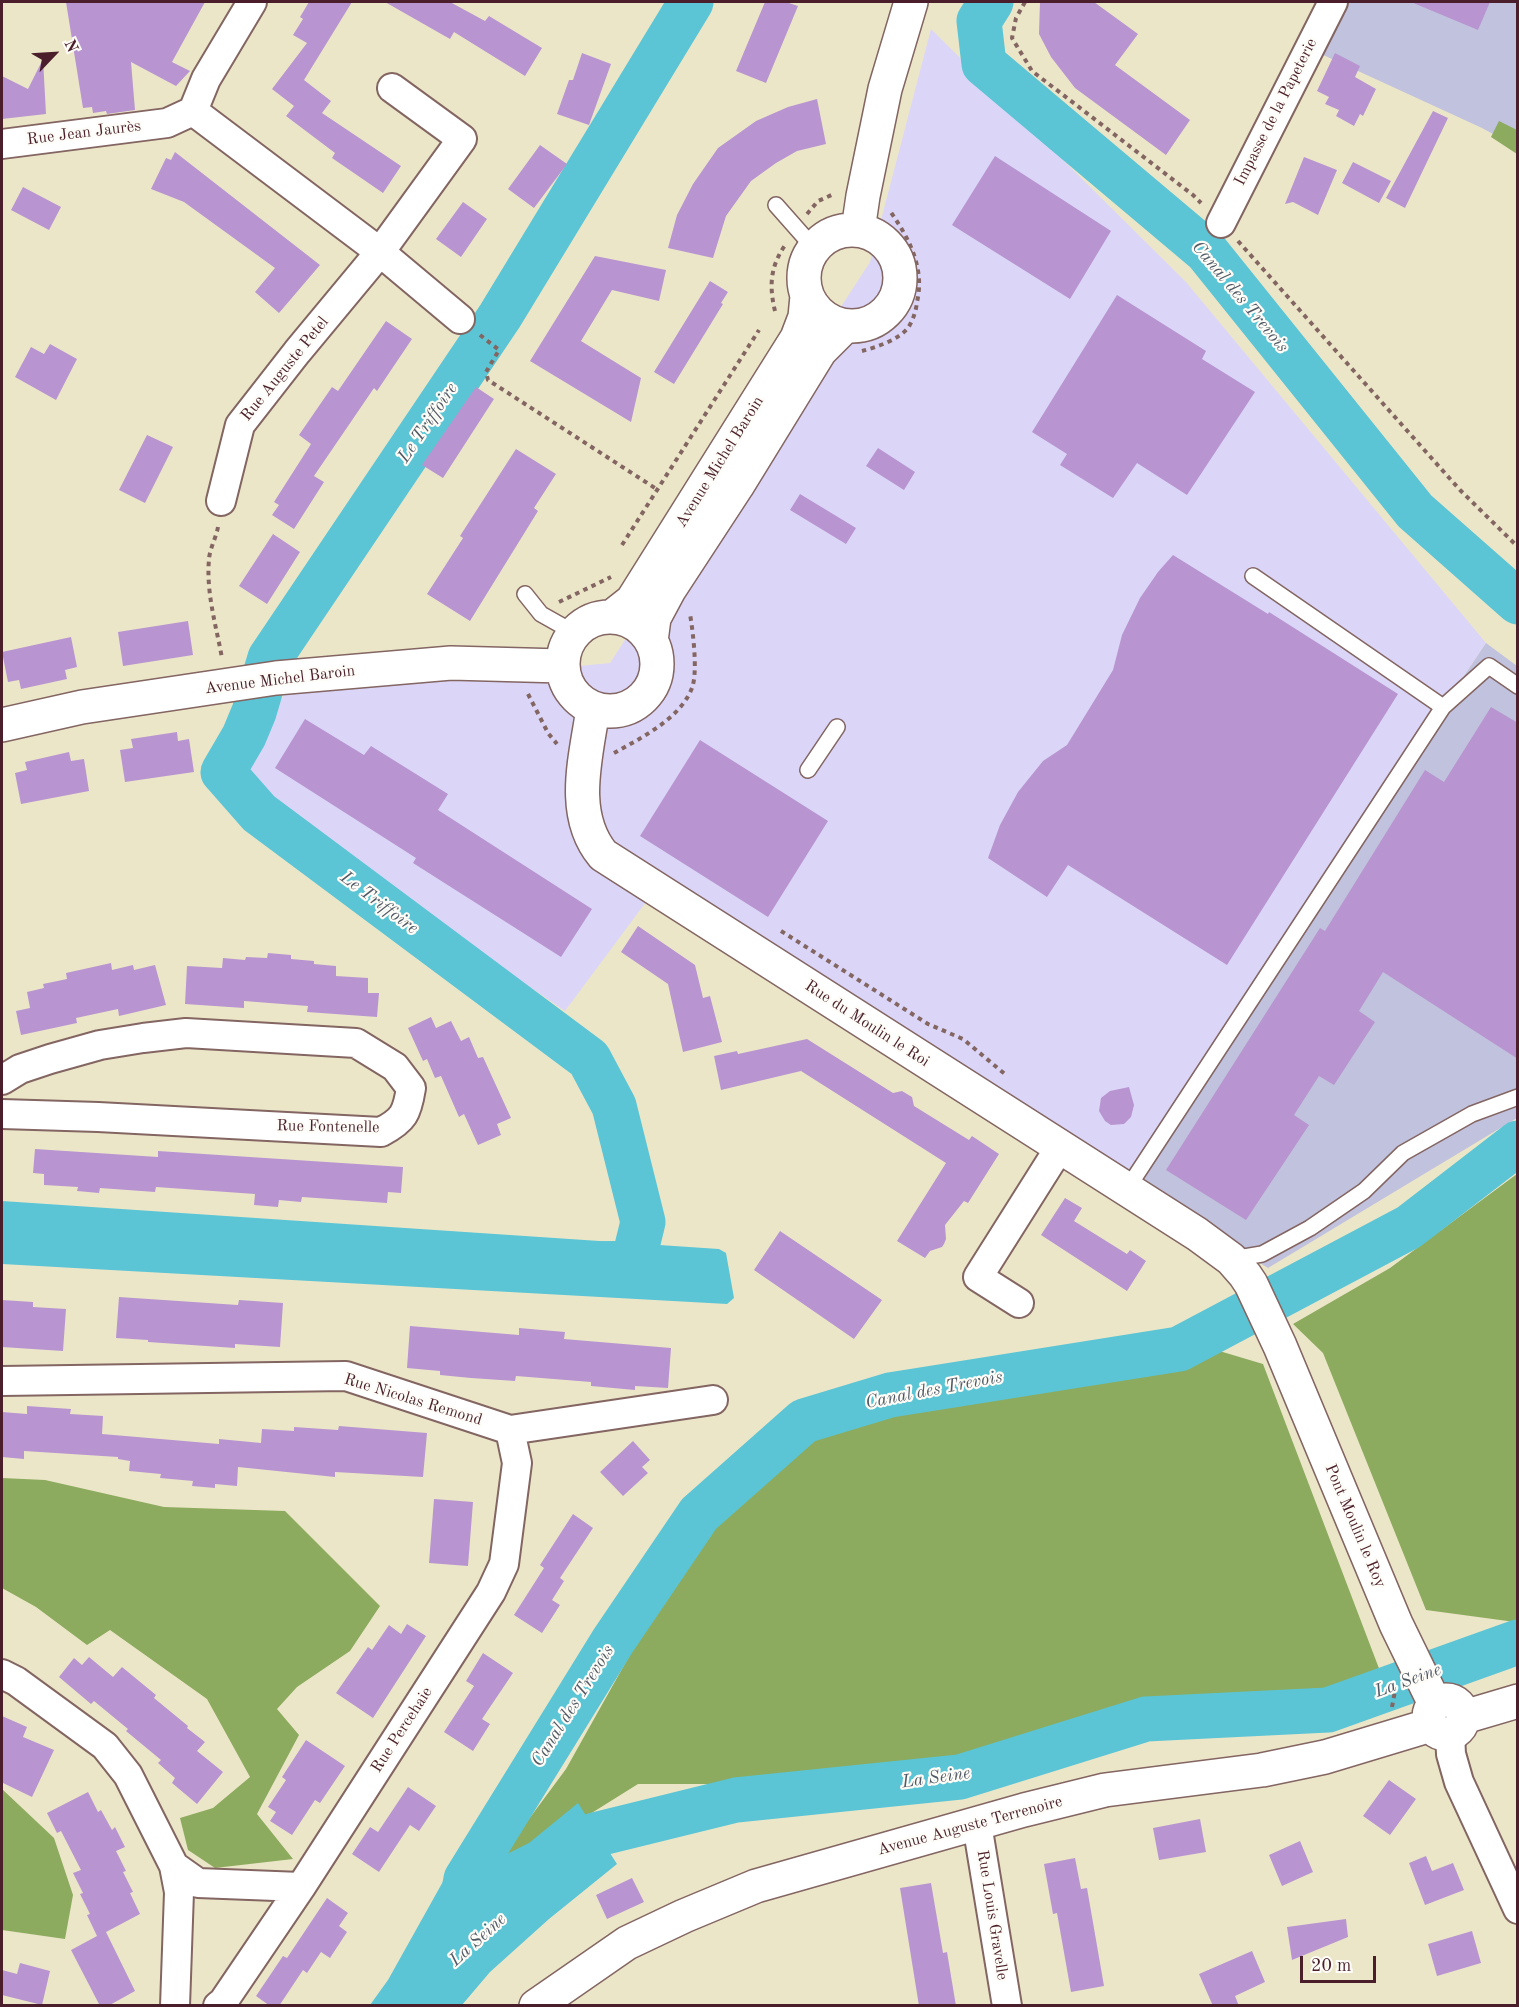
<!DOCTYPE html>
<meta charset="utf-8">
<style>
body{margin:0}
#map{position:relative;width:1519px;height:2007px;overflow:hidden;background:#ece6c9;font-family:"Old Standard TT",serif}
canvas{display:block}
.frame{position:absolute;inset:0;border:3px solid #4a1f2b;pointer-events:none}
.north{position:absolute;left:24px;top:24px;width:60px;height:60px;-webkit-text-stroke:4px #fdfcf7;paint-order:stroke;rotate:65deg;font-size:16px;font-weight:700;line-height:24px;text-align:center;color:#4a1f2b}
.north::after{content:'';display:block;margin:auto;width:21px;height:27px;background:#4a1f2b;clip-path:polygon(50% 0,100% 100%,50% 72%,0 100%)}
.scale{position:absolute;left:1300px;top:1956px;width:76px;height:27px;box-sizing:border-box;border:3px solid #4a1f2b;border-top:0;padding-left:8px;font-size:18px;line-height:21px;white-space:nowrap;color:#4a1f2b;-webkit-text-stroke:4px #fdfcf7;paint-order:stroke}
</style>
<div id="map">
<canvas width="1519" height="2007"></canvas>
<div class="frame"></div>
<div class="north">N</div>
<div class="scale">20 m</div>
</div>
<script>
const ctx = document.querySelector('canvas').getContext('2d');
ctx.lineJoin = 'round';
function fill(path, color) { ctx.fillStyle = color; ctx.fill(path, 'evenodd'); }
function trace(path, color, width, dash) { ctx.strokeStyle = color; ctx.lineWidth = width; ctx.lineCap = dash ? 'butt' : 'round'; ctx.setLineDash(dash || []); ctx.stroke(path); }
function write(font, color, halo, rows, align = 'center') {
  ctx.font = font + ' "Old Standard TT",serif'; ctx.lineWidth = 4.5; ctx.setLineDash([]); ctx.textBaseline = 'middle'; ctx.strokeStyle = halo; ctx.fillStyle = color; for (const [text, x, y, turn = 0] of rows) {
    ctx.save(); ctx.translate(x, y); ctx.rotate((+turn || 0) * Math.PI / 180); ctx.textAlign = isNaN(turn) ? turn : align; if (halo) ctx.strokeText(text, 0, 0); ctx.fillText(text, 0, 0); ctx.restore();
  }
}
fill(new Path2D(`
 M931,29L1186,282L1486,643L1127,1180L649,898L565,1011L235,785L284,695L610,663L870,262Z`), '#dbd6f7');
fill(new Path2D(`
 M1326,2H1517V147L1482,128L1308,48Z
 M1486,643L1517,666V1118L1268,1268L1127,1180Z`), '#c1c2dd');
fill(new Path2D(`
 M1499,121L1517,130V154L1491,137Z
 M1517,1174L1518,1621L1515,1622L1426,1610L1323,1353L1293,1324L1390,1268Z
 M1216,1350L1263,1364L1380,1671L1326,1694L1123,1710L1032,1740L941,1763L726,1784H638L550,1839L497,1862L566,1769L636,1644L701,1538L748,1490L800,1442L886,1416L1099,1379Z
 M2,1478L45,1480L164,1507L285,1511L380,1606L350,1651L297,1687L277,1709L299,1735L257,1814L293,1859L215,1868L188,1850L180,1818L213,1808L250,1777L207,1699L110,1630L87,1645L36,1607L2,1588Z
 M2,1789L54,1838L73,1895L65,1939L2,1930Z`), '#8cab5e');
fill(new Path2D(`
 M2,1201L719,1249L726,1253L734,1298L727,1304L2,1264Z
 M578,1803L617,1864L549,1919L490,1972L462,2005H370L388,1980L469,1835L499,1852L497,1859L529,1843Z`), '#5bc5d5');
trace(new Path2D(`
 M991,2L979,21L984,64L1206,251L1415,511L1518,602
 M592,1264L633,1263L643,1222L614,1106L589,1059L259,813L223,772L244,736L254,712L270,658L500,316L691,2
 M552,1872L594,1835L736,1800L960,1777L1146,1719L1328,1710L1518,1642
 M462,1901L466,1879L613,1641L699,1514L804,1421L890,1395L1179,1349L1409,1227L1518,1143`), '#5bc5d5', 45);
fill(new Path2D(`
 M66,2H205L172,62L190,71L176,86L131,62L135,110L107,114L106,111L93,113L92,107L83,108Z
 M309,2H352L304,80L331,101L322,113L401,166L383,193L332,158L335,153L286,116L294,106L272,89L307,43L293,35L303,19L300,17Z
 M385,2H450L485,21L489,16L542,48L525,76L454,32L450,39Z
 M765,2H786L798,6L766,83L736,71Z
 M1040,2H1094L1138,34L1115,65L1190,120L1166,155L1075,88L1051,57L1039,34Z
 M1411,2H1490L1478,30Z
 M582,53L611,64L589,125L557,114L569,80H573Z
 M1335,53L1360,66L1355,77L1376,89L1363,116L1360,114L1354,126L1336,116L1339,110L1325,104L1329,97L1317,91Z
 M43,59L46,114L2,119V76L28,89Z
 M817,99L826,144L797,151L776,163L751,181L726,216L713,258L668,248L677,215L693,184L718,148L756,121L788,107Z
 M1433,111L1448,118L1405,208L1386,198Z
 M540,145L567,164L534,208L508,189Z
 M175,152L320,265L279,313L255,292L275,268L184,202L151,189L166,158L171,160Z
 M995,156L1111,231L1070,299L952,225Z
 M1304,157L1337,170L1318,215L1293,202L1285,204Z
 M1353,162L1391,181L1379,203L1342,183Z
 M23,187L61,207L49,230L11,210Z
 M463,202L487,219L461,257L436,239Z
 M595,256L666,270L659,301L612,290L581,341L641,378L631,422L530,361Z
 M710,281L728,292L721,303L723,304L674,384L654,372Z
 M1117,295L1206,351L1202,359L1255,392L1187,495L1137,463L1113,498L1060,465L1067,454L1032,432Z
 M386,321L412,339L377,391L374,388L314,476L324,482L294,529L272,515L279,505L274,502L311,444L299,435L332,387L338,391Z
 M50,344L77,359L56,400L15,377L31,347L44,354Z
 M476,387L494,399L443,478L422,465Z
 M147,435L173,447L145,503L119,490Z
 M878,448L915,472L904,490L866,466Z
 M516,449L556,474L534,508L538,511L470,621L427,594L463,538L460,536Z
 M800,494L856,528L846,544L790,510Z
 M273,534L300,552L267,604L239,586Z
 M1173,555L1268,614L1269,612L1398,694L1227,965L1068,865L1047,897L988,858L1000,825L1018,792L1043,761L1067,745L1113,670L1122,635L1140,598L1158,572Z
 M188,621L193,655L123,666L118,632Z
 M71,637L77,667L65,670L67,679L21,689L19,680L8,682L2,652Z
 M1491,707L1518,723V1059L1383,972L1359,1011L1375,1022L1334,1085L1319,1076L1294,1115L1309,1125L1246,1220L1166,1170L1320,928L1325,931L1425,770L1444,782Z
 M305,719L364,755L371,746L448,794L438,810L592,909L561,957L413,863L416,858L275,768Z
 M177,732L178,741L189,739L194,772L125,782L120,750L133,748L131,739Z
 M700,740L828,821L768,917L640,836Z
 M69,752L71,761L84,759L89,791L21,804L15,773L27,770L25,762Z
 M638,926L695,965L703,998L710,996L722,1042L683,1052L668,984L621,952Z
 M268,953L291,955V959L314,961V964L336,966V976L368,978V993H379L377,1017L307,1012L308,1006L244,1001V1008L185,1004L187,966L222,968L223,958L245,960L246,957L267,958Z
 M111,963L112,970L133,965L134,970L155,965L166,1005L119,1016L118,1009L76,1018L77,1023L21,1035L16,1011L30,1008L27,992L44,988L43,984L67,979L66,973Z
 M431,1017L436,1028L451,1021L461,1041L469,1037L478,1058L483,1057L511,1118L497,1124L501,1135L478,1145L464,1114L459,1117L441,1076L435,1078L427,1059L423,1061L408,1028Z
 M807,1039L893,1093L902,1091L912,1097L914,1106L969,1140L972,1136L999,1154L968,1203L964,1201L945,1225L946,1239L944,1244L942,1247L930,1251L925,1258L897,1241L946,1163L801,1071L721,1090L714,1056L737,1051L738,1054Z
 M1129,1087L1134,1105L1131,1117L1124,1124L1111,1125L1105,1121L1099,1111L1101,1098L1110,1091Z
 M35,1149L158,1157V1151L403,1167L401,1193L388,1192L387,1203L302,1197L301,1202L279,1200L278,1207L254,1205L255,1194L156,1187L155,1192L100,1188L99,1193L77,1191L78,1187L44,1185V1174L33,1173Z
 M1065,1198L1082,1208L1074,1221L1127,1254L1130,1250L1146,1261L1127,1291L1041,1235Z
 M780,1231L882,1300L854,1339L754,1270Z
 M119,1297L238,1305L239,1300L283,1303L280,1347L235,1344V1348L148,1342V1340L116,1338Z
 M2,1300L33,1302V1307L66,1309L63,1351L2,1347Z
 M410,1326L519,1335V1328L565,1332L564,1339L671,1348L668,1388L635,1386V1390L591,1386V1382L516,1376L515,1381L471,1378L440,1375V1371L407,1368Z
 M27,1406L71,1409L70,1414L103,1416L102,1434L219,1444V1439L261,1443L262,1429L294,1431V1427L338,1430L339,1426L427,1433L423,1477L335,1472V1477L238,1467L237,1486L215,1484V1488L192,1486L193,1481L160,1478L161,1474L129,1471L130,1461L118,1459V1457L24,1451V1459L2,1457V1412L27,1414Z
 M633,1441L650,1460L642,1467L648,1473L623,1496L600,1472Z
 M434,1499L473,1502L468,1566L429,1563Z
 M573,1514L593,1528L560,1578L564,1581L552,1600L560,1605L542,1633L514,1615L544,1568L540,1565Z
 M407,1624L426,1636L373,1718L336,1693L368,1647L372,1650L389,1625L401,1634Z
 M483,1653L513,1673L482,1719L490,1724L473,1751L444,1732L474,1686L466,1681Z
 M89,1657L113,1677L122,1667L156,1695L154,1698L188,1726L187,1728L205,1742L197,1751L223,1772L197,1804L172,1783L175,1778L158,1763L161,1760L126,1731L128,1729L94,1701L91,1704L59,1677L74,1658L82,1665Z
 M2,1716L27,1727L23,1737L54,1750L32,1797L3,1783L2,1786Z
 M306,1740L345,1766L320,1803L315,1800L292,1835L270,1821L276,1812L268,1807L286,1780L282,1777Z
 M1389,1780L1416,1799L1390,1835L1363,1816Z
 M408,1787L436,1806L419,1831L410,1825L379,1872L352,1854L370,1827L378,1832Z
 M88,1792L98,1812L101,1810L112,1830L115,1827L125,1847L116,1851L126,1871L123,1872L133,1892L130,1893L140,1914L106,1932L135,1991L108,2006H100L71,1950L97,1936L87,1915L90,1914L80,1894L83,1893L73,1873L81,1870L61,1831L57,1833L47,1813Z
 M1200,1819L1206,1852L1159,1860L1153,1828Z
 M1300,1841L1313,1872L1282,1886L1269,1855Z
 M1426,1856L1432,1871L1453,1863L1464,1890L1425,1905L1409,1863Z
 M1075,1858L1081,1889L1087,1888L1104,1986L1071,1992L1057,1913L1053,1914L1044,1864Z
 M632,1878L644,1902L607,1919L596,1895Z
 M931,1883L943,1953L947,1952L956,2006H919L900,1888Z
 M327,1898L348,1913L339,1926L347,1932L330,1958L321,1952L307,1973L303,1970L279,2006H270L256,1996L283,1956L287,1958Z
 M1346,1919L1348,1937L1292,1960L1287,1927Z
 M1472,1931L1481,1963L1437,1976L1428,1944Z
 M1252,1951L1265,1982L1235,1996L1239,2006H1213L1199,1974Z
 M20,1963L50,1971L42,2005L2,1995V1970L17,1974Z`), '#b895d0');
const service = new Path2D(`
 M776,205L814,248
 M1253,576L1443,707
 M525,594L541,614L573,632
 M808,770L837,727
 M1127,1189L1443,707L1489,666L1518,686
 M1232,1259L1262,1254L1310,1228L1364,1191L1403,1153L1472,1114L1518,1097`);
const minor = new Path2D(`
 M193,111L380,252L460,319
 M2,144L167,123L193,111L206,79L252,2
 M1221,223L1333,2
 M221,501L240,425L297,352L380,252L462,139L392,88
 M2,1080L20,1069L50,1059L100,1045L143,1038L186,1033L356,1043L395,1067L411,1088C407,1113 404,1120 381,1132L98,1117L2,1114
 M1019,1303L978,1277L1060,1147
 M2,1381L346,1376L510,1430L713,1400
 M2,1674L16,1681L105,1746L128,1775L174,1866L179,1892L175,2006
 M1450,1734L1451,1754L1459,1782L1518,1909
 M977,1824L1007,2006
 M174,1866L198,1883L301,1887
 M218,2006L223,2002L301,1887L491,1592L504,1564L517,1463L510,1430`);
const tertiary = new Path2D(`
 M858,230L863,196L885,89L911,2
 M804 278a48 48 0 1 1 96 0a48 48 0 1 1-96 0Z
 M613,616L632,601L797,338L805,317L807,296
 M563 664a47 47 0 1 1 94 0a47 47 0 1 1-94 0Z
 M651,641L654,618L669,590L737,486L820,351L845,326
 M593,709C586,757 569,814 603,855L1197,1234L1231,1259L1245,1275L1251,1284L1280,1346L1396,1624L1435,1704
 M2,725L82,707L276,678L451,663L562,666
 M1429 1717a17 17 0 1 1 34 0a17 17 0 1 1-34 0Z
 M1464,1717L1518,1701
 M536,2006L627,1943L684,1916L756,1886L1024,1810L1105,1790L1262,1770L1325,1757L1431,1725`);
trace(service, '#836562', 18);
trace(minor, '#836562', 32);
trace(tertiary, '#836562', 36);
trace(new Path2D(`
 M1025,2L1016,18L1012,38L1032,71L1193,195L1201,203
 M807,214L818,201L834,194
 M1238,241L1460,490L1518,547
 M775,311C769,286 770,266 786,244
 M480,335L499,350L486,372L488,380L658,490
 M862,351C877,347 898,340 908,328C913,320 916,311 917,302C925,268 909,238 890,211
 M218,527C216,538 210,548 209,559C206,593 216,625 222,658
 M622,545L759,330
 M559,602L611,577
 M528,694L548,733L557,744
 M614,753C641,738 680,719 692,688C698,672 693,632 690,614
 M781,931L928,1024L963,1039L1006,1075
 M1392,1707L1395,1691`), '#836562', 4, [4.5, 4.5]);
trace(service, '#fff', 15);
trace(minor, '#fff', 28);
trace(tertiary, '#fff', 33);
write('16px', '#4a1f2b', '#fdfcf7', [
 ["Impasse de la Papeterie",1276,112,-63],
 ["Rue Jean Jaurès",84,133,-7],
 ["Rue Auguste Petel",285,369,-51],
 ["Avenue Michel Baroin",720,462,-58],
 ["Avenue Michel Baroin",280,680,-7],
 ["Rue du Moulin le Roi",867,1024,33],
 ["Rue Fontenelle",328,1127,1],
 ["Rue Nicolas Remond",413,1400,17],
 ["Pont Moulin le Roy",1355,1526,67],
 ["Rue Percehaie",402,1730,-57],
 ["Avenue Auguste Terrenoire",970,1826,-15],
 ["Rue Louis Gravelle",992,1915,81]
]);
write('italic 18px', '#505966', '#fdfcf7', [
 ["Canal des Trevois",1240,297,50],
 ["Le Triffoire",428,423,-56],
 ["Le Triffoire",379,903,37],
 ["Canal des Trevois",934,1390,-11],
 ["La Seine",1408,1681,-20],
 ["Canal des Trevois",573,1706,-58],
 ["La Seine",936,1778,-8],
 ["La Seine",478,1940,-42]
]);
</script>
